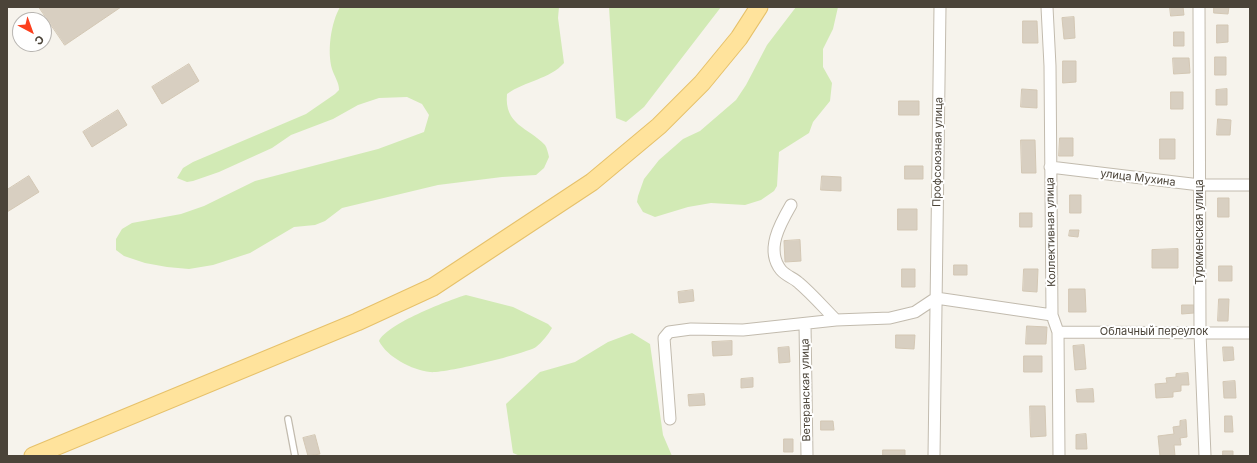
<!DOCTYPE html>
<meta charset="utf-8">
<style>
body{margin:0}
#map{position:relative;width:1257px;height:463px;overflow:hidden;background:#f6f3ec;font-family:Inter,sans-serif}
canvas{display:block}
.frame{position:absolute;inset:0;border:8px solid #4b4439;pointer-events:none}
.north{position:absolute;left:12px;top:12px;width:40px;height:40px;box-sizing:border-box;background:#fff;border:1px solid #b7b4b0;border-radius:50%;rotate:139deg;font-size:11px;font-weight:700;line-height:16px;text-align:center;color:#4b4439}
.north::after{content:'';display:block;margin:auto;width:14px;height:18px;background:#fc3f1d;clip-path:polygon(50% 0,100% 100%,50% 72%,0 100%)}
</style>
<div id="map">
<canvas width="1257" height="463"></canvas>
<div class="frame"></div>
<div class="north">С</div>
</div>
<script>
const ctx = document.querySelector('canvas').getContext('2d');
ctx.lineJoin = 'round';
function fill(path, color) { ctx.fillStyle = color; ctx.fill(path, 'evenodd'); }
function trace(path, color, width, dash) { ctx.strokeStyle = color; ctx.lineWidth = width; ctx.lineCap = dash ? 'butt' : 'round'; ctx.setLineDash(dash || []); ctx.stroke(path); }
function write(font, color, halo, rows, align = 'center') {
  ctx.font = font + ' Inter,sans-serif'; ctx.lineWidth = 4; ctx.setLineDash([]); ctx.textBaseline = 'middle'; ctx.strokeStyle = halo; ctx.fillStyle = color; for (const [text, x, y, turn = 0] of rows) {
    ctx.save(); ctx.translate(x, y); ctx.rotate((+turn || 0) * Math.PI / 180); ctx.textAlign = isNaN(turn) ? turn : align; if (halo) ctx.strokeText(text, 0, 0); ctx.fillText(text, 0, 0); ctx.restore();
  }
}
fill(new Path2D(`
 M340,7H559L558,18L564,63C550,79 525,81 507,94C504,125 528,127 545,145C547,148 548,153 549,157L544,168L536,175L502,177L438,185L342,208L325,221L315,225L294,227L250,253L213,265L189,269L167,267L145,263L124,256L116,250V239L122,229L132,223L181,214L204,206L255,181L378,149L424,132L429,115L422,104L407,97L379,98L358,105L333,119L291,135L272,148L219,172L193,181L187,182L177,178L183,168L193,162L306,114L335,94L339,90C339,82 334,76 332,69C327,51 331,23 340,7Z
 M609,7H721L644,107L626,122L616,118Z
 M796,7H838L833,29L823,49V67L832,83L830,101L813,122L809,133L779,152L777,186L774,191L761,200L745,205L711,203L688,207L655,217L643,212L637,202L638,196L644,179L659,160L683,139L700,131L736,100L746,85L767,45Z
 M466,295L513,307L548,324L552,328C548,335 542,342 536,347C525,354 442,374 430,372C412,370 387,357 379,341C387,324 446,301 466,295Z
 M632,333L650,344L663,435L672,456H520L513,453L506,404L540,372L575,362L608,342Z`), '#d2eab5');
const building = new Path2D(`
 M39,7H121L65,45Z
 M1170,7H1183L1184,15L1171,16Z
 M1214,7H1229L1228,14L1214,13Z
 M1074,17L1075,38L1064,39L1062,18Z
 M1023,21H1037L1038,43H1023Z
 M1217,25H1228V42L1217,43Z
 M1174,32H1184V46H1174Z
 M1215,57H1226V75H1215Z
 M1173,58H1189L1190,73L1174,74Z
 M1063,61H1076V82L1063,83Z
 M189,64L199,81L162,104L152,87Z
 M1022,89L1037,90V108L1021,107Z
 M1227,89V105H1216V90Z
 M1171,92H1183V109H1171Z
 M899,101H919V115H899Z
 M118,110L127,125L92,147L83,132Z
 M1218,119L1231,120L1230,135H1217Z
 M1060,138H1073V156H1059Z
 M1160,139H1175V159H1160Z
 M1021,140H1035L1036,173H1022Z
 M905,166H923V179H905Z
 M29,176L39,192L7,212V190Z
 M822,176L841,177V191L821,190Z
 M1070,195H1081V213H1070Z
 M1218,198H1229V217H1218Z
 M898,209H917V230H898Z
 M1020,213H1032V227H1020Z
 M1070,230H1079L1078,237L1069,236Z
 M800,240L801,261L785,262L784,241Z
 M1178,249V268H1152V250Z
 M954,265H967V275H954Z
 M1219,266H1232V281H1219Z
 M902,269H915V287H902Z
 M1024,269H1038L1037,292L1023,291Z
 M1069,289H1085L1086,312H1069Z
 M693,290L694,301L679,303L678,292Z
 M1219,299H1229L1228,321H1218Z
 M1182,305H1194V313L1182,314Z
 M1027,326L1047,327L1046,344H1026Z
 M896,335H915L914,349L896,348Z
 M732,341V355L713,356L712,342Z
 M1084,345L1086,369L1075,370L1073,346Z
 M789,347L790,362L779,363L778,348Z
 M1223,347H1233L1234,360L1224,361Z
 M1024,356H1042V372H1024Z
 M1188,373L1189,385H1181V391L1173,392V397L1156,398L1155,384L1167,383L1166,378L1176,377V374Z
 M753,378V387L741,388V379Z
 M1235,381L1236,398H1224L1223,382Z
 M1093,389L1094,402H1077L1076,390Z
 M704,394L705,405L689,406L688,395Z
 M1030,406H1045L1046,436L1031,437Z
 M1225,416H1232L1233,432H1225Z
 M1186,420L1187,437L1180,438L1181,445H1174L1175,456H1160L1158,436L1174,434L1173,427L1180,426V421Z
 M821,421H833L834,430H821Z
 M1086,434L1087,449H1076V435Z
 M315,435L320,454L308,456L303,438Z
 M784,439H793V452H784Z
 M883,450H905V456H883Z
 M1223,451H1233V456H1223Z`);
fill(building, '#d8cfc1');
trace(building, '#d3c7b4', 1);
const lane = new Path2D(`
 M288,419L295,456`);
const street = new Path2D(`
 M1047,7L1050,66L1052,315L1058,332L1059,456
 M1199,7L1200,333L1205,456
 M1050,167L1200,185H1250
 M791,205C780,224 765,250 781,270C786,276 794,278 799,283C812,294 824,308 836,320
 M805,324L807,456
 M1058,332L1250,333
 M670,419L664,338L669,332L691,329L743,330L836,320L890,318L915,312L936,298L1052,315
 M934,456L940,7`);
const primary = new Path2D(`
 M33,456L357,322L433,287L592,182L659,126L702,83L739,38L759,7`);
trace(lane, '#c2bbae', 8);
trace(street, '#c2bbae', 13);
trace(primary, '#e6c16a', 19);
trace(lane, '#fff', 5.5);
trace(street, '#fff', 11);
trace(primary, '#ffe39c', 17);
write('11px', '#4b4439', '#fff', [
 ["Профсоюзная улица",938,152,-89],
 ["улица Мухина",1138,178,7],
 ["Коллективная улица",1051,232,-91],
 ["Туркменская улица",1200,232,-90],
 ["Облачный переулок",1154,332],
 ["Ветеранская улица",806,390,-91]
]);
</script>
